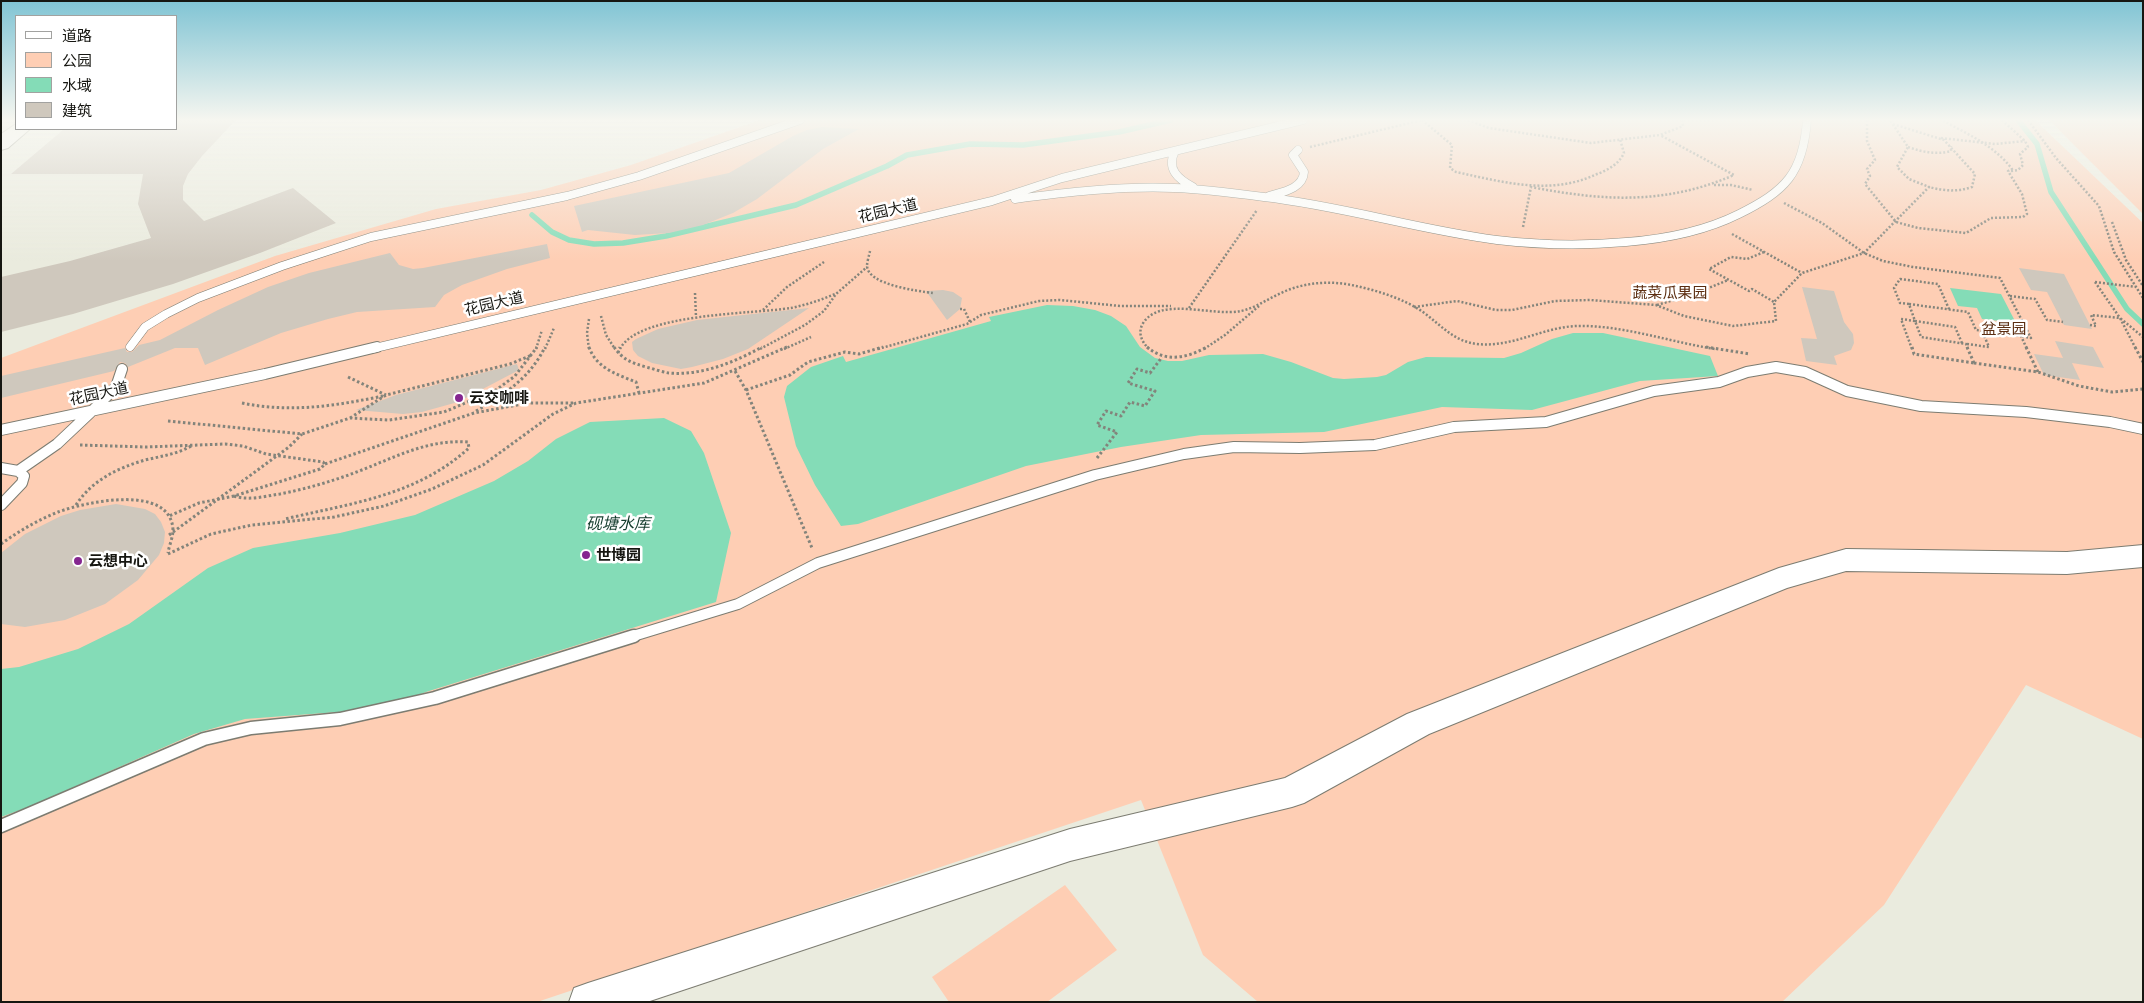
<!DOCTYPE html>
<meta charset="utf-8">
<style>
body{margin:0}
#map{position:relative;width:2144px;height:1003px;overflow:hidden;background:#eaebde;font-family:"Alegreya Sans","Noto Sans SC",sans-serif}
canvas{display:block}
.frame{position:absolute;inset:0;border:2px solid #161611;pointer-events:none}
.legend{position:absolute;left:15px;top:15px;width:162px;height:115px;box-sizing:border-box;background:#fff;border:1px solid #a2a2a0;margin:0;padding:6px 9px;list-style:none;font-size:15px;color:#161611}
.legend li{display:flex;align-items:center;gap:10px;height:25px}
.legend b{width:25px;border:1px solid #a2a2a0}
</style>
<div id="map">
<canvas width="2144" height="1003"></canvas>
<div class="frame"></div>
<ul class="legend">
<li><b style="height:6px;background:#fff"></b>道路</li>
<li><b style="height:14px;background:#feceb4"></b>公园</li>
<li><b style="height:14px;background:#84dcb7"></b>水域</li>
<li><b style="height:14px;background:#cfc8bd"></b>建筑</li>
</ul>
</div>
<script>
const ctx = document.querySelector('canvas').getContext('2d');
ctx.lineJoin = 'round';
function fill(path, color) { ctx.fillStyle = color; ctx.fill(path, 'evenodd'); }
function trace(path, color, width, dash) { ctx.strokeStyle = color; ctx.lineWidth = width; ctx.lineCap = dash ? 'butt' : 'round'; ctx.setLineDash(dash || []); ctx.stroke(path); }
function write(font, color, halo, rows, align = 'center') {
  ctx.font = font + ' "Alegreya Sans","Noto Sans SC",sans-serif'; ctx.lineWidth = 5; ctx.setLineDash([]); ctx.textBaseline = 'middle'; ctx.strokeStyle = halo; ctx.fillStyle = color; for (const [text, x, y, turn = 0] of rows) {
    ctx.save(); ctx.translate(x, y); ctx.rotate((+turn || 0) * Math.PI / 180); ctx.textAlign = isNaN(turn) ? turn : align; if (halo) ctx.strokeText(text, 0, 0); ctx.fillText(text, 0, 0); ctx.restore();
  }
}
fill(new Path2D(`
 M760,120H2035L2143,223V739L2026,685L1884,905L1782,1002H1258L1203,955L1141,800L537,1002H1V358L275,256L436,209L541,190L631,165Z
 M2049,120H2143V214Z
 M1065,885L1117,950L1047,1002H949L932,977Z`), '#feceb4');
fill(new Path2D(`
 M1950,288L2001,294L2016,323L1982,319L1977,308L1958,306Z
 M1047,305L1073,306L1095,310L1111,316L1126,326L1140,347L1155,358L1168,361H1182L1209,355L1263,354L1291,362L1333,378L1344,379L1377,377L1386,375L1408,362L1426,357L1504,358L1521,353L1552,339L1573,333H1603L1710,356L1718,376L1640,381L1532,410L1442,407L1324,432L1201,435L1121,447L1026,466L858,524L841,526L815,485L796,446L784,397L787,386L811,367L843,356L846,362L991,321L989,317Z
 M664,418L691,431L704,453L731,533L716,602L429,691L378,709L245,719L194,734L31,806L1,817V669L19,667L78,649L129,624L208,568L253,548L340,533L415,515L494,481L528,461L556,439L590,422Z`), '#84dcb7');
trace(new Path2D(`
 M2018,120L2037,144L2051,192L2127,309L2143,324
 M532,215L552,232L569,240L594,244L623,243L666,236L796,205L887,166L907,155L970,144L1023,145L1119,132L1171,120`), '#84dcb7', 5.5);
fill(new Path2D(`
 M176,120H236L202,156L188,174L183,186V200L204,221L293,188L336,223L260,253L173,284L73,314L1,332V277L70,261L151,238L138,204L143,174H11L64,129H176Z
 M822,127L859,129L823,149L757,199L733,213L703,225L669,233L635,235L588,230L582,232L574,206L729,173L793,136L807,130Z
 M547,244L550,258L507,269L462,285L444,295L435,307L357,312L328,319L281,333L205,365L198,348H175L128,367L125,363L120,362L114,371L1,398V376L125,348L127,352H132L139,345L160,340L218,310L268,287L309,273L390,253L399,265L413,269L423,268Z
 M2019,268L2064,274L2092,329L2064,325L2047,292L2031,290Z
 M1802,287L1834,291L1844,322L1853,334L1854,343L1851,350L1834,356L1837,365L1806,361L1801,338L1817,339Z
 M943,290L953,292L962,298L960,309L947,320L926,291Z
 M809,308L748,349L723,359L692,367L681,369L652,363L638,356L633,350L632,342L636,339L658,329L697,320Z
 M2055,341L2093,347L2104,368L2072,363L2080,380L2044,375L2034,354L2063,358Z
 M517,364L519,370L458,402L422,412L403,414L356,410L396,395Z
 M116,504L145,509L155,514L161,522L165,532L164,543L159,555L138,580L105,604L65,620L25,627L1,624V553L25,534L61,516L80,510Z`), '#cfc8bd');
const laneFar2 = new Path2D(`
 M1175,151C1166,169 1178,179 1193,187
 M1269,196C1282,192 1303,189 1304,172L1293,155L1298,150
 M1015,199C1067,192 1121,186 1174,188C1204,189 1234,193 1264,197C1343,206 1419,230 1497,240C1540,245 1583,246 1626,242C1665,239 1703,232 1739,214C1785,191 1803,174 1807,120
 M130,347L145,327L166,314L198,298L282,266L371,237L567,196L639,176L800,120
 M371,349L992,201L1062,178L1303,120`);
const laneFar1 = new Path2D(`
 M1,430L265,374L377,347
 M1,468L18,471L24,476L22,483L1,505
 M18,471L57,444L92,411L116,387L122,369
 M630,637L738,604L818,563L1095,475L1184,454L1234,447L1300,448L1375,445L1454,427L1546,422L1654,391L1719,382L1747,372L1776,367L1805,372L1847,391L1921,406L2026,412L2110,422L2143,429`);
const lane = new Path2D(`
 M1,826L204,739L251,728L340,719L435,698L634,636`);
const secondary = new Path2D(`
 M16,124V129H30L8,148L1,150V134Z
 M2143,545V567L2067,574L1846,571L1787,588L1429,734L1304,803L1292,807L1070,861L647,1002H569L574,988L588,983L1070,829L1285,778L1407,714L1779,568L1846,549L2067,552Z`);
trace(laneFar2, '#7c7c71', 9);
trace(laneFar1, '#7c7c71', 12);
trace(lane, '#7c7c71', 15);
trace(secondary, '#7c7c71', 2);
trace(new Path2D(`
 M1422,120L1452,145L1450,168L1456,172C1503,182 1551,196 1597,174C1608,170 1619,164 1624,153L1620,139
 M1468,120L1489,128L1591,143L1660,135L1683,126L1682,120
 M1680,120H1714
 M1867,120V141L1875,160L1867,169L1870,176L1865,184L1896,222L1918,228L1966,233L1991,218L2023,217L2027,214L2022,194L2008,171L2012,169C1994,145 1967,134 1942,120
 M2002,120L2025,141L2028,147L2020,154L2023,165L2018,170L2011,171
 M2028,120L2056,158L2099,206L2114,252L2143,298
 M1893,124L1944,140L1975,174L1972,187C1957,192 1944,191 1929,187
 M1941,138L1995,144L2025,141
 M1310,147L1422,120
 M1908,147C1923,152 1936,155 1951,151V146
 M1714,185H1731L1753,190
 M1784,203L1822,223L1864,253L1883,261L1913,267L2000,278L2031,338L2021,336
 M2112,222L2126,260L2143,286
 M1523,227L1531,187C1603,201 1665,205 1734,175L1660,135
 M1732,234L1802,273
 M870,251C869,256 867,262 867,266C868,285 918,291 933,293
 M1764,252L1747,259L1731,257L1709,269L1749,291L1752,289L1774,302
 M2095,282L2120,318L2136,349
 M2095,282L2136,287
 M695,293L696,317
 M2010,296L2035,299L2047,320L2063,322
 M1909,304L1900,303L1894,288L1900,279L1938,284L1949,309
 M1657,305L1694,294L1728,280
 M1414,307L1457,301L1496,310H1512L1555,301L1590,300L1656,305L1684,316L1733,326L1776,321L1774,302L1802,273L1864,253L1929,187L1909,179L1897,167L1908,147L1890,120
 M1189,308L1257,210
 M960,309H964L970,322
 M763,310L787,287L824,262
 M601,316L606,335L615,349
 M589,319L587,333L589,349
 M2090,325L2096,326L2091,315L2120,318L2143,337
 M1962,343L1955,327L1915,321L1909,304L1968,312L1976,330L2021,336L2027,349
 M1967,344L1989,347L1982,331
 M536,349L542,330
 M545,349L554,328
 M620,349C638,313 754,314 791,308C806,305 821,300 835,294
 M760,349L805,325L824,311L836,294L867,267
 M784,349L811,337
 M878,349L967,324L981,315L1039,301L1060,300L1120,306H1171
 M1149,349C1142,342 1138,334 1142,325C1158,295 1212,317 1241,311C1255,308 1266,300 1279,294C1303,282 1331,280 1356,286C1379,291 1404,299 1423,312C1441,325 1453,341 1477,344C1512,348 1543,327 1577,326C1623,325 1670,342 1715,349
 M1204,349L1225,335L1259,306
 M1912,349L1901,319L1915,321L1921,337L1966,344L1968,349`), '#83847b', 2.5, [2, 2]);
trace(new Path2D(`
 M589,347C596,368 618,375 636,382L639,393
 M614,347C623,360 632,363 646,367C654,369 662,372 669,373C701,376 735,362 762,347
 M1147,347C1166,363 1187,358 1207,347
 M1706,347L1750,354
 M1912,347L1914,354L1974,363
 M1967,347L1974,363
 M2026,347L2038,372
 M2135,347L2143,362
 M618,353L620,347
 M1974,363L2038,372L2079,386L2112,392L2143,389
 M735,371L746,390L812,548
 M348,377L386,395
 M746,390L790,375L808,362L845,352L859,354L883,347
 M242,403C290,413 335,406 383,396
 M476,411C505,394 530,378 545,347
 M350,418L386,395L510,364L532,355
 M168,421L302,434L350,418L389,420L444,412L496,390L515,376L537,347
 M80,445L146,447L225,444L243,446L266,454L323,462L325,464L320,469L234,496L199,503L169,516
 M1097,458L1117,432L1097,425L1106,411L1121,416L1130,402L1145,406L1155,391L1128,383L1137,369L1150,373L1162,357
 M325,464L474,413L528,403H575
 M234,496C249,501 265,496 280,494C305,489 330,482 354,473C392,459 426,439 468,442L469,448C416,496 352,503 285,519
 M76,505C92,480 118,468 145,460C162,456 178,454 193,445
 M1,544C19,531 38,520 58,512C85,502 171,483 173,530C173,537 169,546 168,553
 M168,554L211,534L252,525L334,517L384,506L432,489L483,465L553,414L576,403L704,383L787,347`), '#83847b', 3, [2.5, 2.5]);
trace(laneFar2, '#fff', 8);
trace(laneFar1, '#fff', 10);
trace(lane, '#fff', 12);
fill(secondary, '#fff');
trace(new Path2D(`
 M169,535L289,447L302,434`), '#83847b', 3, [2.5, 2.5]);
const sky = ctx.createLinearGradient(0, 0, 0, 261);
sky.addColorStop(0, '#80c4d4');
sky.addColorStop(0.46, '#f6f6f0');
sky.addColorStop(1, '#f6f6f000');
ctx.fillStyle = sky;
ctx.fillRect(0, 0, 2144, 261);
for (const [x, y, r, color] of [
 [459,398,5,"#852690"],
 [586,555,5,"#852690"],
 [78,561,5,"#852690"]
]) { const dot = new Path2D(); dot.arc(x, y, r, 0, 2 * Math.PI); ctx.fillStyle = color; ctx.fill(dot); trace(dot, '#fff', 2); }
write('15px', '#161611', '#fff', [
 ["花园大道",888,211,-13],
 ["花园大道",494,304,-13],
 ["花园大道",99,394,-12]
]);
write('15px', '#5b2d10', '#fff', [
 ["蔬菜瓜果园",1670,293],
 ["盆景园",2004,329]
]);
write('bold 15px', '#161611', '#fff', [
 ["云交咖啡",469,398],
 ["世博园",596,555],
 ["云想中心",88,561]
], 'left');
write('italic 16px', '#123a2b', '#fff', [
 ["砚塘水库",618,524]
]);
</script>
